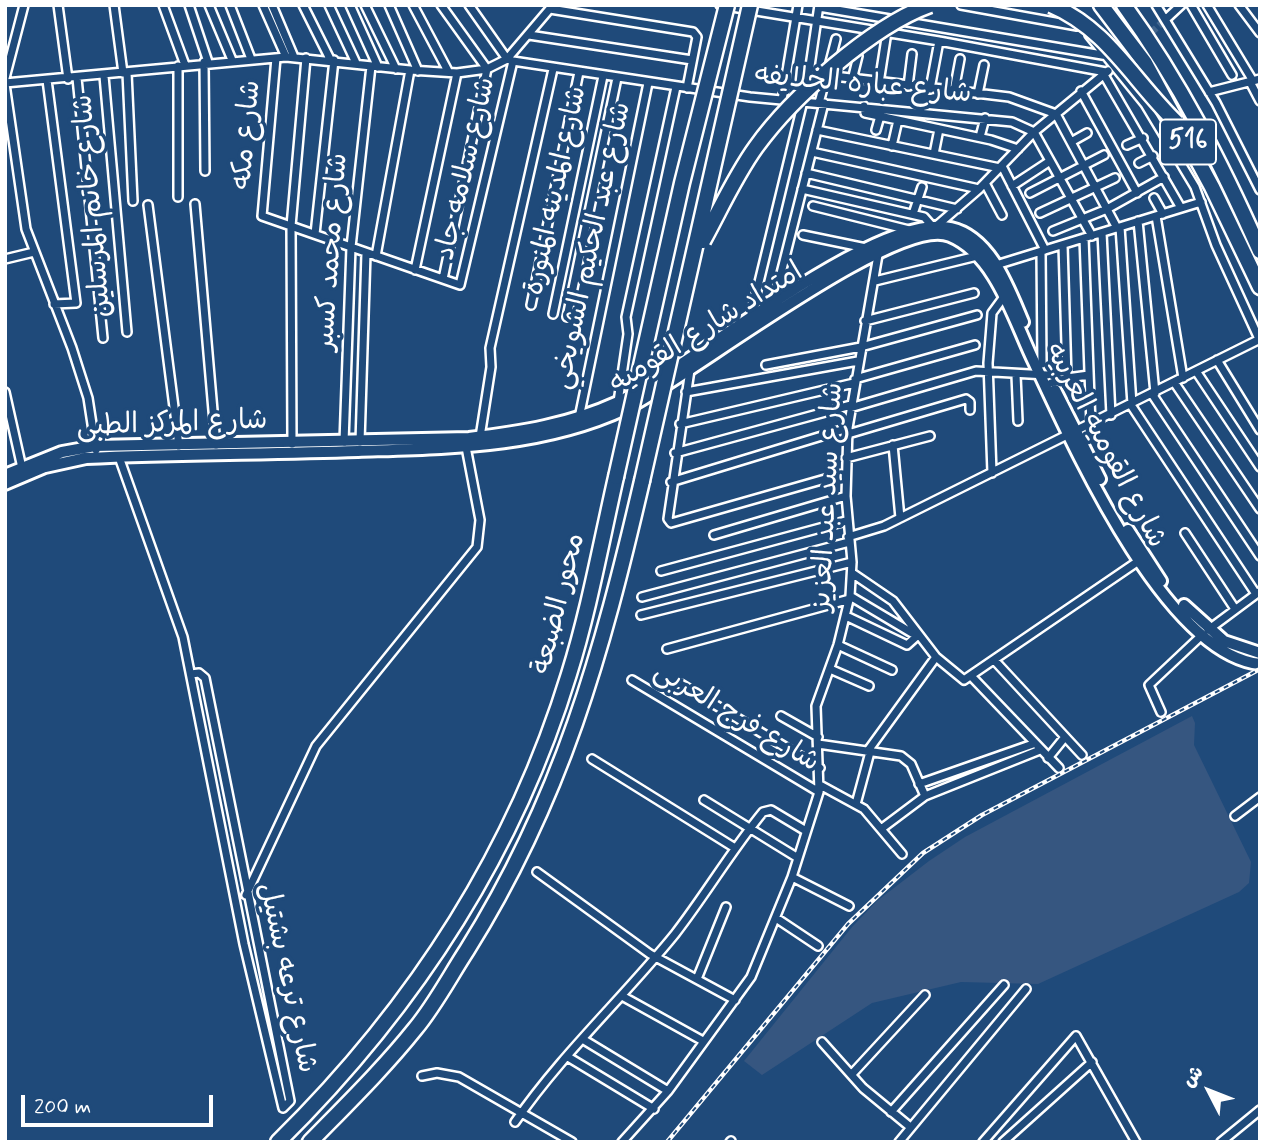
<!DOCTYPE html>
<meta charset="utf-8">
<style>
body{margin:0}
#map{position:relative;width:1265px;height:1147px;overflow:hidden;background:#1f4a7a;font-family:Mynerve,"Playpen Sans Arabic",sans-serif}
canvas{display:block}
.frame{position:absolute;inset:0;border:7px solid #fff;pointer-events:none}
.north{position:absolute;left:1174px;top:1056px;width:70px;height:70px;-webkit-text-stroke:5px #1f4a7a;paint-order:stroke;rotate:312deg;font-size:19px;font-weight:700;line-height:28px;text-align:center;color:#fff}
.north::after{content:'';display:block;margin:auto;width:24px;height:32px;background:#fff;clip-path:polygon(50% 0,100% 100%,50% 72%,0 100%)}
.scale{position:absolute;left:21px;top:1095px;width:192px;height:32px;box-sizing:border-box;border:4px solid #fff;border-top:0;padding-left:9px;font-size:21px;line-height:24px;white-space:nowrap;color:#fff;-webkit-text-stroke:5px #1f4a7a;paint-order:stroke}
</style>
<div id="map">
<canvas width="1265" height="1147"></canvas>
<div class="frame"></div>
<div class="north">ش</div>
<div class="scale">200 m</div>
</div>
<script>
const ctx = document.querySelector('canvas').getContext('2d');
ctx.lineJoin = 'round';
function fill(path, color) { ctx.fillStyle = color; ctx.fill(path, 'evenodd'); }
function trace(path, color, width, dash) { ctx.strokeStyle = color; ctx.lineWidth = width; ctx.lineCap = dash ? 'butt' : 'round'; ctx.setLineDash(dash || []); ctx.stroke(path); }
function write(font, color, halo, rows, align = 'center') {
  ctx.font = font + ' Mynerve,"Playpen Sans Arabic",sans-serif'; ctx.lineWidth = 7; ctx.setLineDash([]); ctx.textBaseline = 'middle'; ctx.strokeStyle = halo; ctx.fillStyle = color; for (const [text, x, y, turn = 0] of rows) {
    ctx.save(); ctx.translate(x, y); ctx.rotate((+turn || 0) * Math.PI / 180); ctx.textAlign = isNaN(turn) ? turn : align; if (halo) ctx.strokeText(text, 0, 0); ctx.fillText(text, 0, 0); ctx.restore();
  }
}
fill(new Path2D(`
 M1192,716L1195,723L1194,745L1251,862L1249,883L1239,892L1038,984L961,982L872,1003L762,1075L744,1061L852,927L877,901L929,861L965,837Z`), '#365680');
trace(new Path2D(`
 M1120,61L1166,19`), '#41658e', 7, [7, 3.5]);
const street = new Path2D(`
 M58,5L68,79
 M114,5L123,73
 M163,5L185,65
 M189,5L208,62
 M209,5L232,60
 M230,5L251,59
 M263,5L286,57
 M272,5L294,57
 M303,5L330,59
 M329,5L356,63
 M350,5L378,67
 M365,5L396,69
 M389,5L418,71
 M413,5L448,71
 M441,5L487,69L443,279
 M469,5L507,59L513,61L750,97L1012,122L1034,132L1092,236
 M720,5L939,41L1106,72
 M819,5L809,73L1009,97L1056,114L1117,228
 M961,5L1077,26
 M1156,5L1216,103L1260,190
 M1191,5L1232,75
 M1207,5L1253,81
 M1239,5L1260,33
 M819,7L1108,56
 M550,9L693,32L697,37L687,88
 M1166,19L1181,5
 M529,35L692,60
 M1089,35L1145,104L1195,187L1216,245L1260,341
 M276,58L262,216L460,285L513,61
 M204,62L205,171
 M178,66V197
 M829,66L836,39
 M127,73L133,201
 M1104,75L1181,208
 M104,76L127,332
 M5,78L24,5
 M77,78L103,338
 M47,80L76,303L54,304
 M852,80L858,56
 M1250,82L1260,101
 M5,83L286,57L410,70L457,73L487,69L507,59L553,5
 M879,83L887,32
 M5,84L26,229L72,348L88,398L96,450
 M908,86L912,54
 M930,89L939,41
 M954,91L960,59
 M1081,91L1137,193
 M1209,92L1260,79
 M978,94L984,65
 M782,100L798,5
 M819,103L826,77
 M864,106L865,113L991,140L1018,149
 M817,130L1000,168
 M876,130L880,116
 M980,137L985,118
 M1071,142L1087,133
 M1127,145L1143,138
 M892,146L898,120
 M812,152L979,189
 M934,154L939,129
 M1139,163L1153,156
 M1002,166L1045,250
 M806,173L957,209
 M985,183L1002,215
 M1012,186L1050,161
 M802,189L924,217L932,226
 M1030,193L1104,155
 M1154,198L1163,214
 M195,204L216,445
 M148,205L179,446
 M813,206L909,230
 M1040,213L1115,178
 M913,214L922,187
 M1156,216L1183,378
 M1138,221L1155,393
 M1120,227L1132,404
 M933,229L979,189L1034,132L1108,71
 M1053,231L1107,209L1164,177
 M1102,233L1111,415
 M315,234L334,60
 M803,235L866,248
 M1084,238L1091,425
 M1041,252L1042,364
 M376,256L410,70
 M5,259L34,252
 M996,265L1201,202
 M415,270L457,73
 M875,281L977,256
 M774,301L824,103
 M531,305L579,72
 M553,314L603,76
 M751,315L803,101
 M567,317L617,78
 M865,321L974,293
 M1217,360L1260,430
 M766,365L861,347L977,315
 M690,370L668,519L671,523L846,473
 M1196,371L1260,467
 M1016,375L1018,421
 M1067,378L1089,375
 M855,379L975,345
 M1174,382L1260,509
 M1051,383L1067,378L1063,245
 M5,392L22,468
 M686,392L858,361
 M1152,394L1260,556
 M618,402L628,334L626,317L676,87
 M1131,405L1256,594
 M850,408L976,371L1047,375
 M579,418L648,83
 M680,424L854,383
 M848,434L966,399L970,402V410
 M480,437L491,367L490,348L553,69
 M344,442L351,247L371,66
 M360,442L366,253
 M292,444L291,226L306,58
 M893,445L900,518
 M675,453L851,405
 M119,457L183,637L244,944L283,1108L290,1101L205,678L199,673L191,674
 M846,458L930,436
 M992,473L988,363L992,313L1003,298
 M671,482L848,428
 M1185,533L1235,609
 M714,535L846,496
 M848,537L884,526L1260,339
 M661,571L846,521
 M852,573L893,601L936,657L964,680L1137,562
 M642,597L849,542
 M641,615L852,562
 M846,616L907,645L917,636L850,596
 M1208,630L1259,592
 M838,645L892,670
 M667,649L850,599
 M995,661L1082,755
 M830,669L869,686
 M972,677L1059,768
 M632,680L819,792
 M679,683L820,768
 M1161,712L1149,685L1202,635
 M781,716L818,737
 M818,744L901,756L911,764L925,796
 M867,752L936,657
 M1048,758L1065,737
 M592,759L735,848
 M919,784L1033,744
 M820,785L864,809L902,854
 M704,800L798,858
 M856,804L870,752
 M1235,816L1260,797
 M881,829L925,796L1040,750
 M537,872L650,954L735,1000
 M792,877L849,906
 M246,895L316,746L477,547L480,520L466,447
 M776,918L818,946
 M697,979L726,907
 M622,996L703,1041
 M584,1040L668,1091
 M822,1042L863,1088L909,1126
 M568,1057L654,1109
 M852,1074L925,995
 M422,1076L437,1073L459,1077L572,1142
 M891,1112L1004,985
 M515,1122C561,1055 624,997 675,934C706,894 731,851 763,812L771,810L806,831
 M622,1142L668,1091L751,977L792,877L819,792L816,706L838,645L850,596L852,562L846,496L848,428L878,255
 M730,1142L731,1141
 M899,1142L1026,989
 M983,1142L1076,1036L1136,1142
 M1003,1142L1092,1062
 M1221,1142L1260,1110`);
const secondary = new Path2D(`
 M1055,390L1100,479
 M5,475L62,452L95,446L469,438C521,432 570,424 618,402C691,368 877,210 951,228C991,237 1009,289 1023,322
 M5,484L45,467L86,458C177,454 268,454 358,451C448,448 541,448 625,409C683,382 897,213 950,236C996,255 1014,321 1034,362C1071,441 1165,655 1260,664
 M1128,530L1161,581
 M1184,605L1224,641L1260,653`);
const highway = new Path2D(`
 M1101,5L1145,63L1212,187L1260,287
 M1124,5C1180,82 1222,165 1260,251
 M278,1142C412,1010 514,854 569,674C589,610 601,543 616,477
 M310,1142C346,1105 383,1069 415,1029C435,1005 450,976 467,950C562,798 602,653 642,481`);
trace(street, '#fff', 12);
trace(secondary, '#fff', 16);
trace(highway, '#fff', 19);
trace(street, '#1f4a7a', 7);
trace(secondary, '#1f4a7a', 10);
trace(highway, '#1f4a7a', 14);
const rail = new Path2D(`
 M667,1142L848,924L923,853L982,815L1260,669`);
trace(rail, '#fff', 4.5);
trace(rail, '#1f4a7a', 2, [5]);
const highwayBridge = new Path2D(`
 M1051,5C1108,29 1134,82 1177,123
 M703,241C720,210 735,176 756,147C792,97 872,26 930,5
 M616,477L682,183L727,5
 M642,481L750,5`);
trace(highwayBridge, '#fff', 19, []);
trace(highwayBridge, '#1f4a7a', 14);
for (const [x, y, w] of [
 [1188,142,56]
]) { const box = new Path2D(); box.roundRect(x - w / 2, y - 22.5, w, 45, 5); ctx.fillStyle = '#1f4a7a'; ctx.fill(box); trace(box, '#fff', 2); }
write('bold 26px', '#fff', null, [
 ["516",1188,142]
]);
write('28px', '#fff', '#1f4a7a', [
 ["شارع عباره الخلايفه",863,86,5],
 ["شارع مكه",248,135,-85],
 ["شارع سلامه جاد",467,169,-77],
 ["شارع المدينه المنورة",557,191,-78],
 ["شارع خاتم المرسلين",94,206,-95],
 ["شارع عبد الحكيم الشويخي",593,246,-78],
 ["شارع محمد كسبر",333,252,-86],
 ["امتداد شارع القوميه",707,329,-32],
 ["شارع المركز الطبى",172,425,-2],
 ["شارع القوميه العربيه",1104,446,62],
 ["شارع سيد عبد العزيز",829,497,-87],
 ["محور الضبعة",560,604,-76],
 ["شارع فرج العربى",736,718,31],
 ["شارع ترعه بشتيل",286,978,78]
]);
</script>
